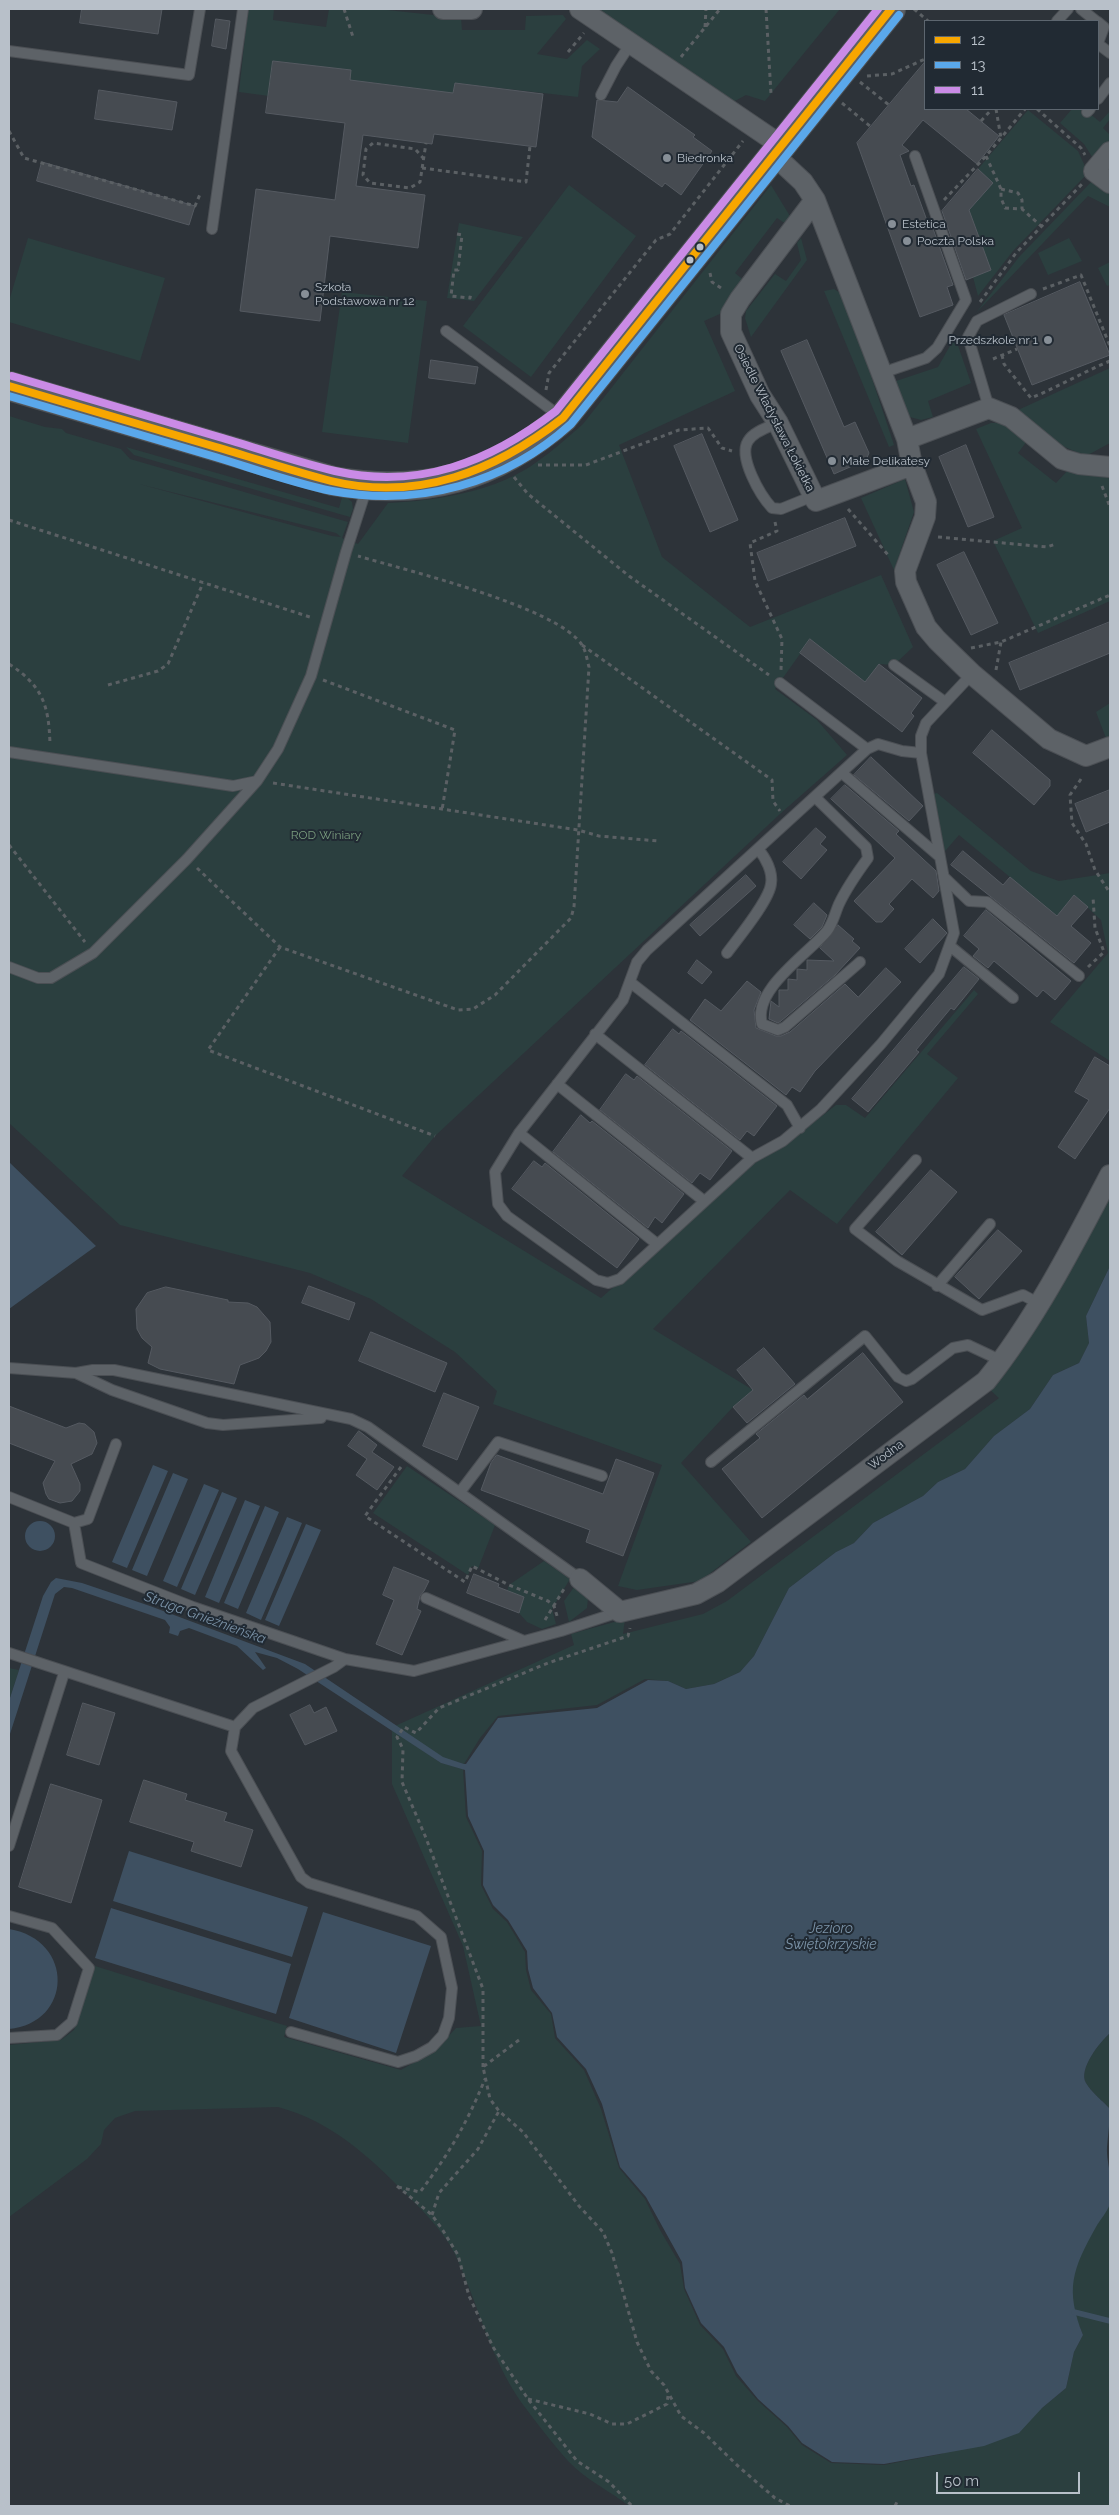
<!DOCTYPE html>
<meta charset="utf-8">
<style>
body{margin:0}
#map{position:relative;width:1119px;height:2515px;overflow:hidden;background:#2d3339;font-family:Raleway,sans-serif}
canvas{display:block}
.frame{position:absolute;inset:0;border:10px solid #b8c0c9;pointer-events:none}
.legend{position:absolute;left:924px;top:20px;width:175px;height:90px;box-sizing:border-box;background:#212a33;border:1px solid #5d666f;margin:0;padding:6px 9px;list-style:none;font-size:15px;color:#b8c0c9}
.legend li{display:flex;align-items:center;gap:10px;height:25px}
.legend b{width:25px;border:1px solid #5d666f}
.scale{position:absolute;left:936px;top:2472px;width:144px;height:22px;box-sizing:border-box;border:2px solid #b8c0c9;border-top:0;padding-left:6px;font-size:15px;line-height:18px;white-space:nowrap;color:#b8c0c9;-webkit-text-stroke:4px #212a33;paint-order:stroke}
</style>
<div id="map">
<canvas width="1119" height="2515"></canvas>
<div class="frame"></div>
<ul class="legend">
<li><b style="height:6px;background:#f7a600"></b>12</li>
<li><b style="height:6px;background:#5aa8eb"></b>13</li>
<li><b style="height:6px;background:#ca8be6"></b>11</li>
</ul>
<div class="scale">50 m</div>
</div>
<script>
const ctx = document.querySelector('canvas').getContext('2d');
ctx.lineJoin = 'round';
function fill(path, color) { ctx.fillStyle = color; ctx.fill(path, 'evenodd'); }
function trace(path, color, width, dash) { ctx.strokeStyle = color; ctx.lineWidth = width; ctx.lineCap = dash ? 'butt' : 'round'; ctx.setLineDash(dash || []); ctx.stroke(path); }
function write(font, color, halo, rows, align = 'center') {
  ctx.font = font + ' Raleway,sans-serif'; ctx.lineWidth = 4; ctx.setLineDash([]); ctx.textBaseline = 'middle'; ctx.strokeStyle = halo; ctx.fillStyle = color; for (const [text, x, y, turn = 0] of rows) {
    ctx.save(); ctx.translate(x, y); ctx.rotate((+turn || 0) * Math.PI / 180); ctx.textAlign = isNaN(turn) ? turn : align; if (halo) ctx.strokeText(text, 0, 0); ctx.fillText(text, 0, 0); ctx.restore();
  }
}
fill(new Path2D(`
 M248,9H274L273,20L326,27L329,9H378L461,18L462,30H525L526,16L563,15L566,19L537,54L567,59L587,40L600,49L582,66L578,97L455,83L452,101L438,91L368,82L349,87L350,70L274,61L269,96L239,92Z
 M594,9H840L765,101L746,95L733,102Z
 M1072,109H1084L1100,122L1110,111V119L1103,128L1110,135V142L1094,160L1084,144L1060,123Z
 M1028,110L1078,151L1088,173L1013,251L978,296L973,277L991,270L969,210L993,183L978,169Z
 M1094,179L1110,191V207L1088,196L976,313L1019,257Z
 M569,185L636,236L531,377L463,326Z
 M771,185L793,221L789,226L777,218L735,273L746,282L722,313L704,321L735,391L619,445L662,557L750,627L881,575L913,647L894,665L879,664L865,682L810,640L775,689L817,720L847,755L781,813L435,1136L402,1176L601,1298L755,1163L787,1143L836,1105H846L865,1118L974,990L978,994L927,1054L958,1078L837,1224L790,1190L653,1329L753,1390L733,1407L681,1463L751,1542L700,1581L637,1590L618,1586L662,1465L493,1404L497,1391L455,1352L371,1299L310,1273L120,1225L9,1123V416L45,427L62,429L66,433L121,449L130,459L348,522L342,538L358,544L388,503C436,501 499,491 538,461C554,450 568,437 583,424ZM139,484L336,533L341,537L332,536Z
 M459,223L523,237L474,301L447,298Z
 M28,238L165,278L140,361L9,322V301Z
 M801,238L807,260L751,337L745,318L746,311L775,274L786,281L801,260L797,243Z
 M1069,238L1082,261L1048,275L1038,253Z
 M1110,262V285L1107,286L1098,268Z
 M834,289L842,294L847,303L894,445L889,447L824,291Z
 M342,292L427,301L408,443L322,432Z
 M955,337L971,383L928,401L933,417L921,420L910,417L902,408L893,382L938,367Z
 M1110,368V443L1086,456L1060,445L1018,410Z
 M991,423H1002L1027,441L1018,453L1056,483L1071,467L1110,473V601L1038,633L993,541L1022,528L976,429Z
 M126,447L339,508L343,494L352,502L353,509L350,517L134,455Z
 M905,479L914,512L894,570L861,498Z
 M1110,703V736L1106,738L1096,712Z
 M937,793L1031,871L1059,881L1110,873V1061L1050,1022L1108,953L1101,920L1074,895L1057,916L959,835L940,857L930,795Z
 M1110,1193V1266L1086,1316L1089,1343L1079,1363L1053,1375L1030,1409L994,1436L965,1469L938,1482L923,1496L873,1523L854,1543L836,1552L789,1588L754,1656L740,1672L714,1684L686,1689L668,1681L645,1679L597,1705L498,1716L480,1738L464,1764L443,1758L395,1726L574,1645L571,1634L625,1619L623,1634L703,1614L727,1601L999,1398L989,1389Z
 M407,1466L495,1525L478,1569L472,1566L468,1575L373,1513Z
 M544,1561L570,1579L552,1609L556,1624L542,1629L527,1622L519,1613L524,1597L507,1591L509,1585Z
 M577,1583L588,1598L587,1608L569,1622L564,1601Z
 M9,1668L19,1670L9,1701Z
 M392,1729L441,1763L463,1769L466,1817L482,1851L481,1885L493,1909L507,1922L525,1952L526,1970L531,1990L551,2014L555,2038L584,2070L601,2109L619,2168L645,2199L660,2230L680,2264L684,2289L700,2325L723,2349L736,2376L758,2401L787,2427L802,2445L831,2463L884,2465L941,2454L1042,2408L1066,2388L1074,2352L1083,2335C1077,2320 1070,2304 1071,2287C1074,2258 1095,2228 1110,2204V2506H629C610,2491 586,2480 568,2461C552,2443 536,2422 521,2402C491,2359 479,2308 458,2261C448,2236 426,2214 407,2195C370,2157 331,2121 278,2107L135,2111L115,2118L104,2130L101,2144L87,2159L9,2217V2045L61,2040L74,2030L95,1966L287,2026L284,2037L401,2070L436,2050L456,2028L481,2026L463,1946L392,1784Z
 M1110,2033V2109C1103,2101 1091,2092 1086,2083C1078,2069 1100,2042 1110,2033Z`), '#2b3f3f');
fill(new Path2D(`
 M9,1162L96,1246L9,1309Z
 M1110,1266V2033C1100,2042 1078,2069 1086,2083C1091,2092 1103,2101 1110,2109C1110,2122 1108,2134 1107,2147C1106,2165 1116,2186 1110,2204C1107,2212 1100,2220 1096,2227C1072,2270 1065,2289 1083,2335L1074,2352L1066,2388L1042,2408L1019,2433L984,2446L884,2464L832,2462L802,2443L788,2426L758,2399L737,2373L724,2347L701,2323L685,2288L682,2262L646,2197L620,2167L602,2104L586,2069L557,2037L552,2013L533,1988L528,1969L527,1951L508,1920L493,1905L483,1885L484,1851L468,1816L465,1770L441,1763L298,1669L277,1658L255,1652L266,1668L263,1670L237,1646L189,1628L180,1631L178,1636L169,1633L170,1627L165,1620L72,1588L64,1587L55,1594L9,1737V1701L43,1596L51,1582L56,1578L82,1583L150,1606L305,1664L443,1757L464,1764H466L498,1718L597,1708L648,1680L668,1681L686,1689L714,1684L740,1672L754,1656L789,1588L836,1552L854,1543L873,1523L923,1496L938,1482L965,1469L994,1436L1030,1409L1053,1375L1079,1363L1089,1343L1086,1316Z
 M153,1465L168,1471L127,1568L112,1562Z
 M173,1473L188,1479L147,1576L132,1570Z
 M204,1484L219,1490L177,1587L163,1581Z
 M222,1492L237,1498L195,1595L181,1589Z
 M245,1500L260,1506L219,1603L205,1597Z
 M265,1506L279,1512L238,1609L224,1603Z
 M287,1517L302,1523L261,1620L246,1613Z
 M25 1536a15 15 0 1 1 30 0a15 15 0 1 1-30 0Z
 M306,1524L321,1530L279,1626L265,1620Z
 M129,1851L308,1907L292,1957L113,1901Z
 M111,1908L291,1964L276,2014L95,1958Z
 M323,1912L431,1946L396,2053L289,2018Z
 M9,1929C75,1940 73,2023 9,2029Z`), '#3e5061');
trace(new Path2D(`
 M1074,2312L1110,2321`), '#3e5061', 5.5);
const building = new Path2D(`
 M82,9H162L158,34L80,23Z
 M216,19L230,21L226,49L212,46Z
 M273,61L351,70L350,80L453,93L455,83L543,94L536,147L434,134L432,144L363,135L356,186L425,195L418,248L330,236L320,321L240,311L256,189L335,200L345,123L266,113Z
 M925,62V109H966L999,136L977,164L923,120L902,145L909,151L900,155L911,186L914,185L929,226L931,223L953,285L947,287L953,305L920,317L857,143Z
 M628,87L695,135L693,137L712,151L681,195L665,183L662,187L592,137L597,100L617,102Z
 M99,90L177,102L172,130L95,119Z
 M42,162L195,206L189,225L37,181Z
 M978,169L993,183L969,210L991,270L966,280L942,211Z
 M1080,282L1110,355L1032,385L1004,315Z
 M807,340L844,427L855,422L869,453L866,460L834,474L781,351Z
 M431,360L478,367L475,384L429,378Z
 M702,434L738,520L710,532L674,446Z
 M966,445L994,517L968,527L939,457Z
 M845,518L856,546L768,581L757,553Z
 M964,552L998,623L971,635L937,565Z
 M1110,622V653L1020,690L1009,663Z
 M810,639L865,682L879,664L922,698L911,713L914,716L902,732L800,653Z
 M992,730L1050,780V786L1034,805L973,753Z
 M871,757L923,806L909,821L854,775Z
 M845,785L899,831L896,834L936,871L939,891L933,898L912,879L889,904L894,909L882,922H876L854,901L895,858L831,799Z
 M1110,790V822L1086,832L1075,804Z
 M816,828L826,837L820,844L827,850L801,879L783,862Z
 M963,851L1003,885L1010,877L1057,916L1074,895L1088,907L1071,926L1091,943L1074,963L951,865Z
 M746,875L756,886L700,936L690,925Z
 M814,903L827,915L822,927L810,939L794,925Z
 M986,910L1071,981L1055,1000L1043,990L1037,997L994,961L988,968L973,956L979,949L964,936Z
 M933,919L947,933L920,963L905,949Z
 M838,925L854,939L852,941L860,948L835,975L781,1021L778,1023L769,1019L771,1001L779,1007V990H788V979L797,980V969L807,970V960L834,961L820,948Z
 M697,960L712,972L702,984L688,973Z
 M964,967L979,979L954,1010L951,1008L916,1050L919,1052L868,1112L852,1099Z
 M886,968L901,982L815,1071L800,1092L792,1087L786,1095L690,1020L705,999L721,1011L747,981L761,992L754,1010L756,1028L776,1036H781L790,1032L845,984L858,997Z
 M673,1029L679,1034L681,1031L777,1106L754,1136L747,1131L740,1140L645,1065Z
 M1095,1057L1110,1066V1108L1075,1159L1058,1147L1089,1100L1075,1092Z
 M626,1074L634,1080L637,1076L732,1151L710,1180L700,1173L692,1183L600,1110Z
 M581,1115L590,1123L592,1121L684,1194L662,1223L655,1217L648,1228L553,1152Z
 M534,1161L542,1167L545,1163L639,1239L617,1268L512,1189Z
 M931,1170L957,1192L902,1255L876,1232Z
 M998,1230L1022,1251L979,1299L955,1277Z
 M309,1286L355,1303L349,1320L302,1303Z
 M166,1287L228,1300V1302L248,1303L257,1307L270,1322L271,1342L266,1351L259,1358L240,1365L234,1384L160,1369L148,1363L152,1347L142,1338L137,1329L136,1309L147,1293Z
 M371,1332L447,1363L435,1392L359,1361Z
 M764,1348L795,1384L747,1423L733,1407L753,1390L737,1370Z
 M863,1353L903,1402L762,1518L722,1469L760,1438L756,1434L804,1395L807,1399Z
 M444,1393L479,1407L457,1460L423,1446Z
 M9,1406L66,1428L79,1423L85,1424L94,1432L97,1443L92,1454L71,1464L80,1484V1491L72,1501L60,1503L49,1499L46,1494L43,1483L55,1461L9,1443Z
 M359,1431L377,1445L372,1452L394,1467L377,1490L356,1475L367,1459L348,1446Z
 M497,1455L603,1494L616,1459L654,1473L623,1556L586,1542L590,1530L481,1490L491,1463Z
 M394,1567L429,1581L424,1591L420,1596L417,1609L421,1611L402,1655L376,1644L394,1600L383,1595Z
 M474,1574L499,1584L498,1587L524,1597L519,1613L467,1593Z
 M83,1703L115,1713L99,1765L67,1755Z
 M310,1705L314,1713L326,1707L337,1731L305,1745L290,1715Z
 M144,1780L187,1794L185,1800L227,1813L224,1821L253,1830L241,1867L191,1851L194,1842L130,1822Z
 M51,1784L102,1800L71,1903L19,1887Z`);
fill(building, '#464b51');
trace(building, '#555a61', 1);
const lane = new Path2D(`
 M1081,9L1096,21
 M1057,21L1068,9
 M1098,22L1104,27L1098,43
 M1098,44L1110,53
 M9,51L189,75L200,9
 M601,95L616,66L631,43
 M1098,99L1110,83
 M1087,112L1090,109
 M212,229L243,9
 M446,331L561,417
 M882,373L926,358L937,348L966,300L915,156
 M989,408L968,337L977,321L1031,294
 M778,423C769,427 754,431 748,441C738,457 760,495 772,508L781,509L813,496
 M894,665L945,702
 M780,683L867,749
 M9,752L233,786L257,781
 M921,753L902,751L878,744L867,749L647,950L637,962L623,1000L519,1133L495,1172L498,1204L507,1216L596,1280L608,1283L620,1279L752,1158L783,1141L821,1109L881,1044L939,974L954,933L921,753V736L926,723L972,674
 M842,773L940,857
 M815,797L866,847L868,858C857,873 847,887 839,904C835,913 833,923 827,931C807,955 752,990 762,1024L778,1030L785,1027L860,962
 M944,877L969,901L987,902L1079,976
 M950,946L1013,998
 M727,953C738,938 769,901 771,884C773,872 766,858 758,849
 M9,967L38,978H51L93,953L187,859L257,781L278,749L311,676L346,552L367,487
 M630,982L787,1105L800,1128
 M595,1034L752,1158
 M557,1084L704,1201
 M519,1133L657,1244
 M916,1160L855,1229L897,1261L982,1310L1023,1295L1038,1303
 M937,1286L990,1224
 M9,1368L76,1373L93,1370H114L351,1419L368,1427L580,1579
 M76,1373L112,1390L207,1423L223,1425L321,1418
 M711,1462L865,1336L898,1377L906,1381L912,1379L953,1348L968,1345L1002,1361
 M460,1492L498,1442L602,1476
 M9,1497L74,1523L81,1563L193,1607L345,1659
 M74,1523L88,1519L116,1444
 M426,1598L524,1641
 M9,1653L235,1727
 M9,1846L64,1673
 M9,1916L52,1928L89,1968L72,2022L57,2035L9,2038
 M291,2032L398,2062L416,2056L432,2047L443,2035L449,2018L452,1988L441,1937L417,1916L309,1883L301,1877L231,1751L235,1727L253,1708L334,1667L345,1659L414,1671L561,1631L619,1612`);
const street = new Path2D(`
 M443,9H472
 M580,9L782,146
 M1110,152L1094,171L1110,183
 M774,155L803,182L815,200L907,439L912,465L926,502L925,517L905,571L906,582L926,627L937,640L972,674L1049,739L1086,756L1110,747
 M815,200L740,299L731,314V332L760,395L778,423L816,501L912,465
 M907,439L989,408L1011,417L1062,459L1079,464L1110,467
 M580,1579L620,1612L696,1594L718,1582L986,1381C1035,1320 1074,1244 1110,1175`);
const secondary = new Path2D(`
 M9,386L333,481C423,497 493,478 563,418L891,9`);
trace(lane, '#4b4f54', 12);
trace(street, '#4b4f54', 22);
trace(secondary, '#4b4f54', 30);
trace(new Path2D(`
 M344,9L353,37
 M766,9L771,94
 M914,9L928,21
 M705,27L706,9
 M568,52L584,33
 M681,57L720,9
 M867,76L892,74L925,59
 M860,82L889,105
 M842,103L871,127
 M996,109L1001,138
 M1037,109L1081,148L1085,155
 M981,121L992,109
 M9,131L24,158L195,206L201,192
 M986,156L1001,189V198L1005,208L1022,209L1041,226
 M424,159L415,149L373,143L366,149L363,175L370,183L410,188L420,182L426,143
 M422,168L526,182L530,146
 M1001,189L1018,193L1022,200V209
 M944,200L986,156L1025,109
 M457,234L462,235L458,270H454L451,296L470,298L471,292
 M710,273L712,282L724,290
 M1043,289L1081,275L1110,346
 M980,302L1016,253L1082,184
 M1002,355L1004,364L1031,398C1058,387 1083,372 1110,361
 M993,359L1017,349
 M546,390L549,373L656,240L670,234L743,141
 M538,465H586L679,430L708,428L722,448L732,451
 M514,477L528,494L629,576L769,675
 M1102,486L1110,507
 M848,509L890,557
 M9,520L313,618
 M775,522L777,531L750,543L755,581L782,639L781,670
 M938,537L1047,547L1056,544
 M582,645L772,780L773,801L780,811
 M971,648L1001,642L1110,595
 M9,664C43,686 49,706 50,745
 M996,670L1001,642
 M323,680L455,730L442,810
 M108,685L158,671L168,664L203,583
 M1081,779L1070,795L1072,823L1086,844L1095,870L1110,893
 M273,783L578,830L599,836L658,841
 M9,845L85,942
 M197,868L280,947L458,1010L473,1009L495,995L571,918L574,907L589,667C587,660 586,651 582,645C558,607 405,570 358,556
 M280,947L208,1050L435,1136
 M1088,967L1104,952L1095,928L1093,897
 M401,1467L365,1516L465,1582L472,1566L509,1585L548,1601L554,1606L558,1619
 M545,1620L564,1589
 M519,2040L483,2067L490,2099L499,2111L523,2132L579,2206L603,2232L612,2253L637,2342L651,2371L664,2385L681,2416L704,2433L739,2467L775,2498L790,2506
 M483,2067V1989L426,1838L402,1782L403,1749L397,1737L404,1727L416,1733L439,1708L548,1663L628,1636L630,1628
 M397,2186L432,2215L442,2229L458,2255L469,2296L493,2347L528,2399L577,2461L609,2482L632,2506
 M398,2187L420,2192C449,2154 467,2123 485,2079
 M432,2215L439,2193L478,2149L499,2111
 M528,2399L590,2414L612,2424H627L667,2404L668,2396
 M895,2506L897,2502`), '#5b6064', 3, [4, 4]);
trace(lane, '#5d6267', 10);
trace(street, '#5d6267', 20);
trace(secondary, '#5c6066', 28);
trace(new Path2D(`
 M9,386C78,406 147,426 216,447C254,458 292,471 331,481C419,502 495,471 563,418L891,9`), '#f7a600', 8);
trace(new Path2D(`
 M9,396C77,416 144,436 212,456C252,468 292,483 332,491C419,507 505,484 571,424L899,15`), '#5aa8eb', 8);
trace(new Path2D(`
 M12,376C81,397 150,417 219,437C257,448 296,462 335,471C419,490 490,462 556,411L878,9`), '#ca8be6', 8);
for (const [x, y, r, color] of [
 [667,158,5,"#878f97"],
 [892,224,5,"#878f97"],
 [907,241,5,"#878f97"],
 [700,247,4.5,"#b8c0c9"],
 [690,260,4.5,"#b8c0c9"],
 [305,294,5,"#878f97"],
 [1048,340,5,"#878f97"],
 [832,461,5,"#878f97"]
]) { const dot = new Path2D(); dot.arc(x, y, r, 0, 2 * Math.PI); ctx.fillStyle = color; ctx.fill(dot); trace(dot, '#212a33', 2); }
write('12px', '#b8c0c9', '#212a33', [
 ["Biedronka",677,158],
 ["Estetica",902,224],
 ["Poczta Polska",917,241],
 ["Szkoła",315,287],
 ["Podstawowa nr 12",315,301],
 ["Przedszkole nr 1",1038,340,"right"],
 ["Małe Delikatesy",842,461]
], 'left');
write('12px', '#b8c0c9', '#212a33', [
 ["Osiedle Władysława Łokietka",774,418,63],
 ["Wodna",886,1455,-37]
]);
write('12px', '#799c7e', '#212a33', [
 ["ROD Winiary",326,835]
]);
write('italic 14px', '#7c94a9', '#212a33', [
 ["Struga Gnieźnieńska",205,1618,20],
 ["Jezioro",831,1929],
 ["Świętokrzyskie",831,1945]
]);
</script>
